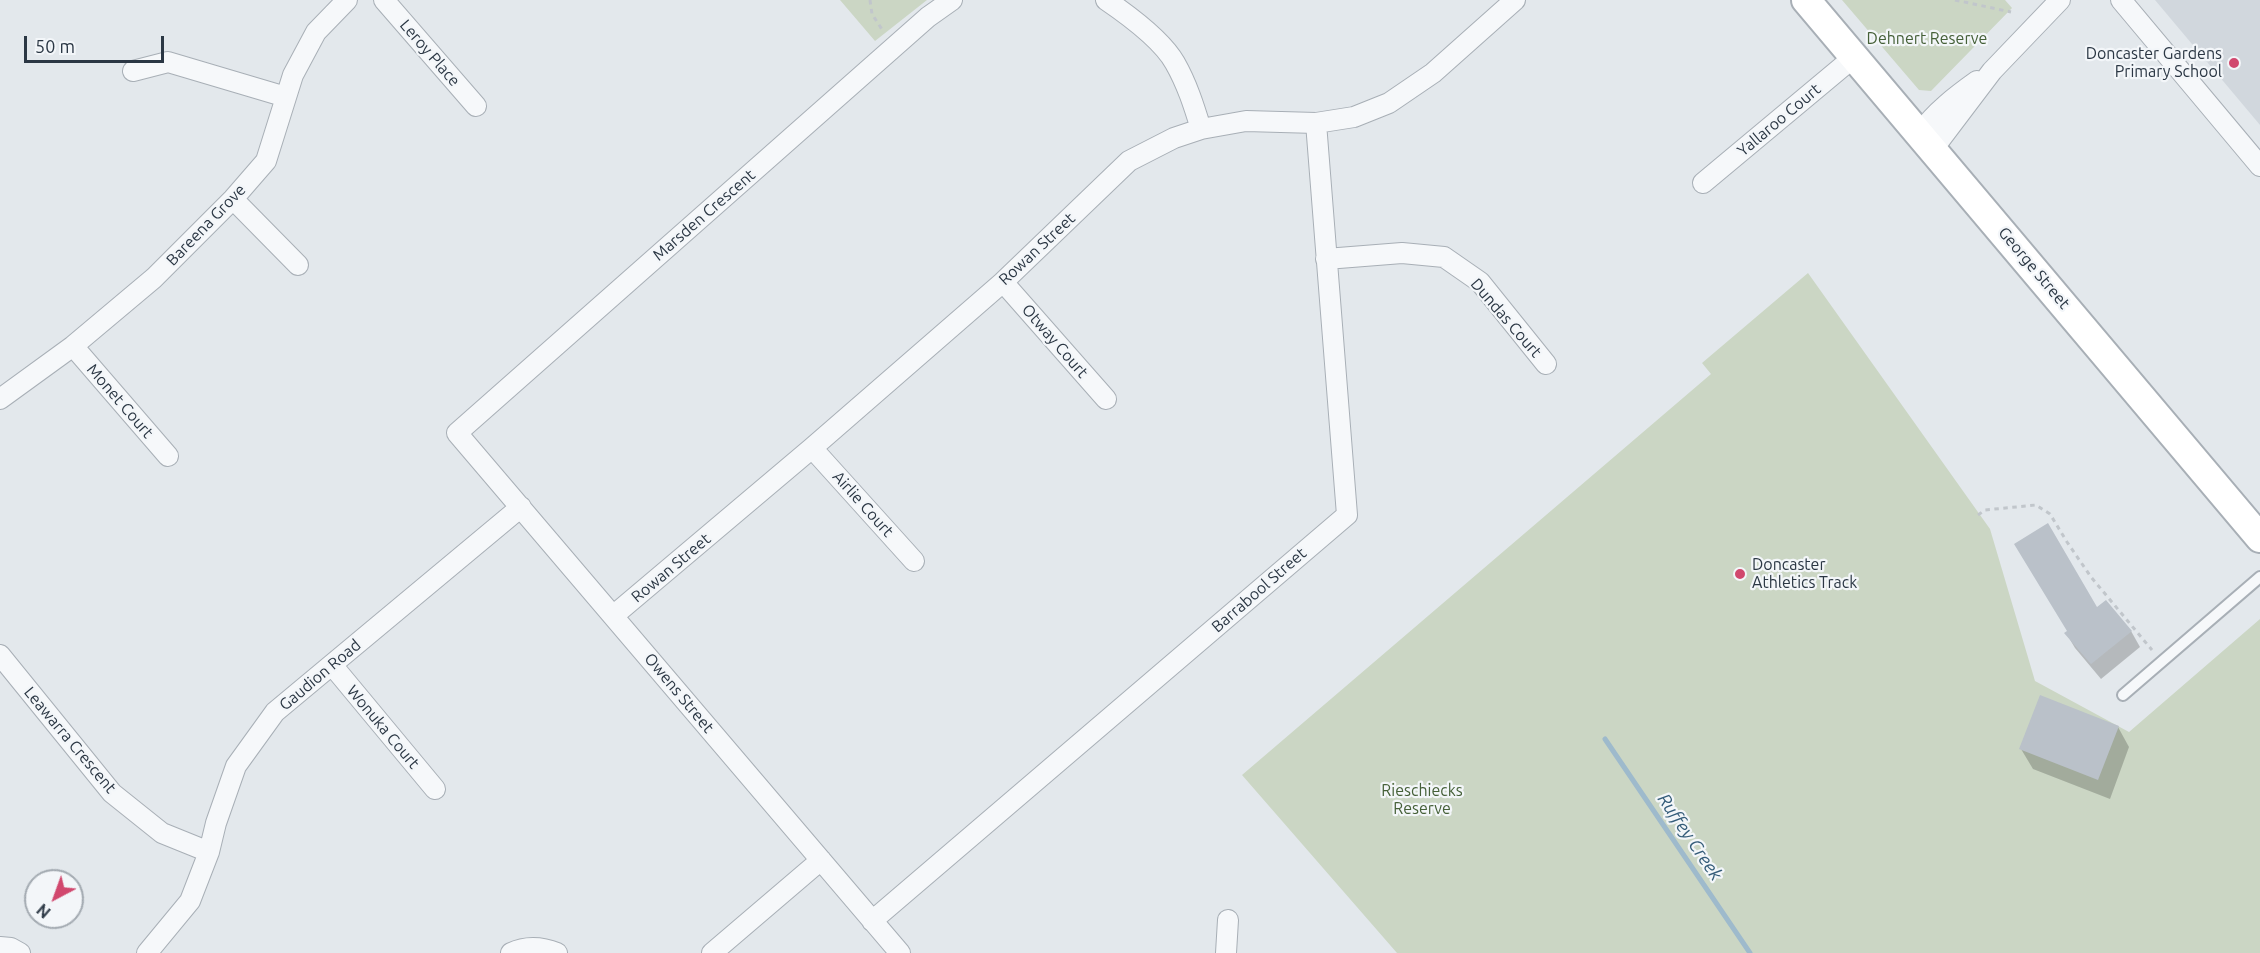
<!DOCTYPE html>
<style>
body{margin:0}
#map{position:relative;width:2260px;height:953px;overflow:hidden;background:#e3e8ec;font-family:Ubuntu,sans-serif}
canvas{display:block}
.north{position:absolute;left:24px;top:869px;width:60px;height:60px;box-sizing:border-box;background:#f3f6f9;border:2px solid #a3aab1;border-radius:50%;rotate:221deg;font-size:16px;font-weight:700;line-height:24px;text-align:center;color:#2b3744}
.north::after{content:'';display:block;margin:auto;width:21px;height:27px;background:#d1486e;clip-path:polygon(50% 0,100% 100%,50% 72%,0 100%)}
.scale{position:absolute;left:24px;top:36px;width:140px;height:27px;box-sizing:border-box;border:3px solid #2b3744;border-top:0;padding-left:8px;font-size:18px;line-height:21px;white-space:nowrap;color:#2b3744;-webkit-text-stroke:4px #f3f6f9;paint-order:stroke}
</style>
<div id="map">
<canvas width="2260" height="953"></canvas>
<div class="north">N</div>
<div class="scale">50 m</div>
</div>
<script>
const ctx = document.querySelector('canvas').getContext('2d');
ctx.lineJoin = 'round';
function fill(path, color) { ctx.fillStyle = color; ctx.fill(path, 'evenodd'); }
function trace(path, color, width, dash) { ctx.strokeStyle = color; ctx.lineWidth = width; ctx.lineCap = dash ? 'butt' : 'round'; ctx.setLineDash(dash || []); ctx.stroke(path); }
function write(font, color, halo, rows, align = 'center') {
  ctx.font = font + ' Ubuntu,sans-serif'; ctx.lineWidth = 4.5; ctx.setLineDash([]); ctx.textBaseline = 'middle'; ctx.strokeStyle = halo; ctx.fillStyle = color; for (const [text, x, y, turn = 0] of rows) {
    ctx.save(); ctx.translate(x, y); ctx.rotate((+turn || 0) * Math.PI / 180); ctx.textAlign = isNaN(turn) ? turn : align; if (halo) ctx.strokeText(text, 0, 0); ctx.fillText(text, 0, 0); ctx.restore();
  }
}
fill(new Path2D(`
 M2155,0H2260V125Z`), '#d1d7dd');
fill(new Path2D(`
 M840,0H927L875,41Z
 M1842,0H2005L2012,8L1931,91L1919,90Z
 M1808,273L1990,529L2035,681L2129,732L2260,619V953H1397L1242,775L1711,374L1702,363Z`), '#cbd6c4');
fill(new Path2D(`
 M2097,609L2131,631L2140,647L2101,679L2075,648L2066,633Z
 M2118,727L2129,747L2110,799L2033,769L2021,749Z`), '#0003');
trace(new Path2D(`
 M1605,739L1750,953`), '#9ebacc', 5);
fill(new Path2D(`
 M2048,523L2097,607L2106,600L2132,631L2091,664L2064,633L2067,631L2014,544Z
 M2040,695L2119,726L2098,780L2019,749Z`), '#bac1c9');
const service = new Path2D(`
 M2123,695L2260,577`);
const minor = new Path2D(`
 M384,0L476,106
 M1106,0C1128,15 1162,40 1175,63C1187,84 1194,106 1201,129
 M2121,0L2260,166
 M133,71L168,62L286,97
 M1920,133C1935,112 1956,96 1977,81
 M1933,149L1992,71L2060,0
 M1703,183L1854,57
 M233,199L298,265
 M1326,259L1402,253L1444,257L1480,282L1546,364
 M1003,282L1106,399
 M73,346L168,456
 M0,399L73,346L154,278L233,199L266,161L293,75L316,32L347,0
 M812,448L914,561
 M613,616L812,448L1003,282L1129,161L1174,138L1201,129L1246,121L1316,123L1354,117L1389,103L1433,73L1515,0
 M0,655L112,793L162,833L209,852
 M332,665L435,789
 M872,921L1347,515L1316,123
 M0,947L11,948L20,953
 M147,953L190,901L209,852L216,823L236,766L275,712L521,507
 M511,953C526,946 542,947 557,953
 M712,953L821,860
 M900,953L457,433L928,17L952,0
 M1226,953L1228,920`);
const secondary = new Path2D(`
 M1806,0L2260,538`);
trace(service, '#a8afb6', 14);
trace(minor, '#a8afb6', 22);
trace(secondary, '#a8afb6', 32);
trace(new Path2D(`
 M870,0L872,14L883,31
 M1955,0L2011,12
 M1978,515L1985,510L2036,505L2050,514L2067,542L2091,577L2152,650`), '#c1c6cb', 3, [4.5, 4.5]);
trace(service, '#f6f8fa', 10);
trace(minor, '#f6f8fa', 20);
trace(secondary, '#fff', 28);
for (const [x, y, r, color] of [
 [2234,63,6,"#d1486e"],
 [1740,574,6,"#d1486e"]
]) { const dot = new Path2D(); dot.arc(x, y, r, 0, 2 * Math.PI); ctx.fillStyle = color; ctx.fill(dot); trace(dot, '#f3f6f9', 2); }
write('16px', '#456038', '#f3f6f9', [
 ["Dehnert Reserve",1927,39],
 ["Rieschiecks",1422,791],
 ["Reserve",1422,809]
]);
write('16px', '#2b3744', '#f3f6f9', [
 ["Leroy Place",430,53,49],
 ["Yallaroo Court",1779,120,-40],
 ["Marsden Crescent",704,215,-41],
 ["Bareena Grove",206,225,-46],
 ["Rowan Street",1037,249,-43],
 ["George Street",2034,268,50],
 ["Dundas Court",1506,318,49],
 ["Otway Court",1055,341,49],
 ["Monet Court",120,401,49],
 ["Airlie Court",863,504,48],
 ["Rowan Street",671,568,-40],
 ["Barrabool Street",1259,590,-41],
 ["Gaudion Road",320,675,-40],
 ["Owens Street",679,693,50],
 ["Wonuka Court",383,727,50],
 ["Leawarra Crescent",70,740,50]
]);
write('16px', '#2b3744', '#f3f6f9', [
 ["Doncaster Gardens",2222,54],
 ["Primary School",2222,72],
 ["Doncaster",1752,565,"left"],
 ["Athletics Track",1752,583,"left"]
], 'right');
write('italic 18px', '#345c79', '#f3f6f9', [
 ["Ruffey Creek",1690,837,56]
]);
</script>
